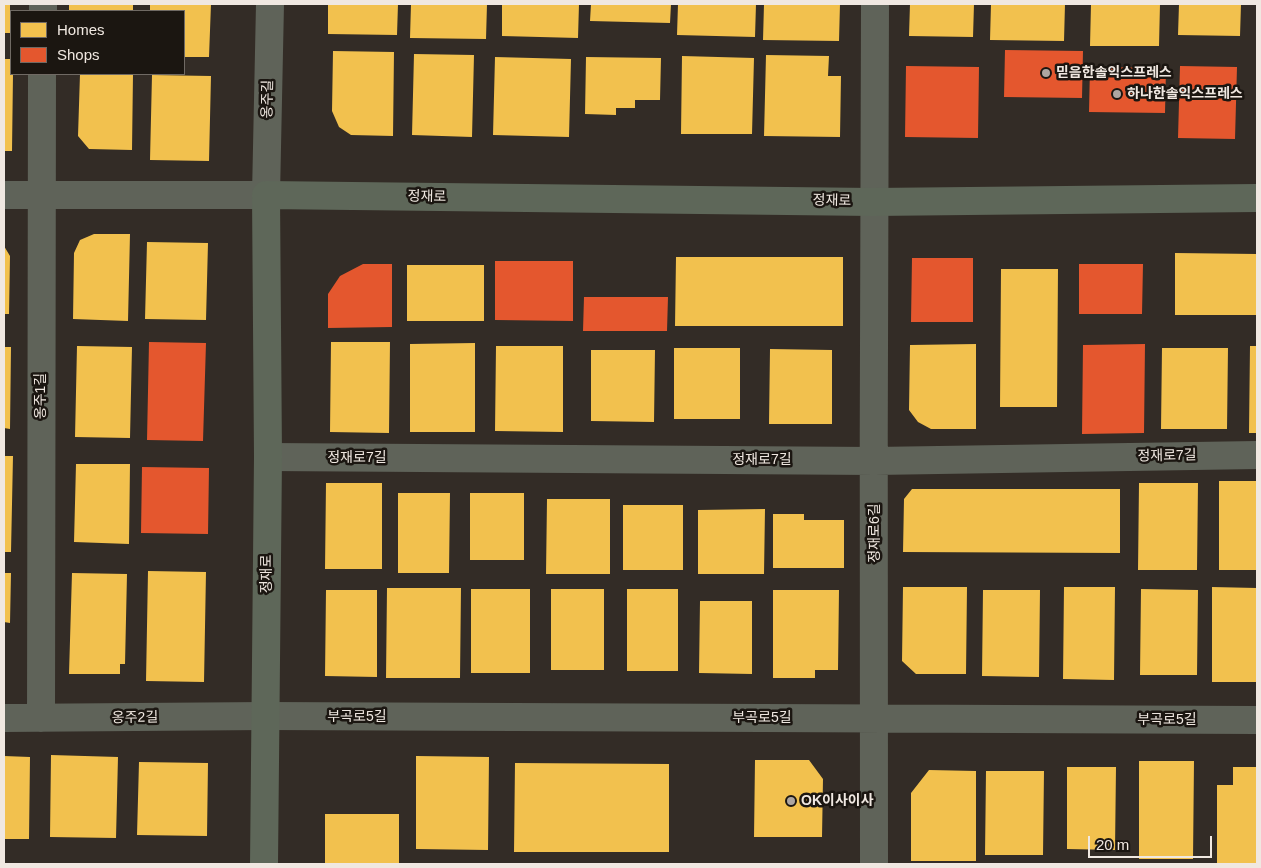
<!DOCTYPE html>
<meta charset="utf-8">
<style>
body{margin:0}
#map{position:relative;width:1261px;height:868px;overflow:hidden;background:#332c26;font-family:Arial,sans-serif}
canvas{display:block}
.frame{position:absolute;inset:0;border:5px solid #f0e8e1;pointer-events:none}
.legend{position:absolute;left:10px;top:10px;width:175px;height:65px;box-sizing:border-box;background:#1b1611;border:1px solid #706a64;margin:0;padding:6px 9px;list-style:none;font-size:15px;color:#f0e8e1}
.legend li{display:flex;align-items:center;gap:10px;height:25px}
.legend b{width:25px;border:1px solid #706a64}
.scale{position:absolute;left:1088px;top:836px;width:124px;height:22px;box-sizing:border-box;border:2px solid #f0e8e1;border-top:0;padding-left:6px;font-size:15px;line-height:18px;white-space:nowrap;color:#f0e8e1;-webkit-text-stroke:4px #1b1611;paint-order:stroke}
</style>
<div id="map">
<canvas width="1261" height="868"></canvas>
<div class="frame"></div>
<ul class="legend">
<li><b style="height:14px;background:#f2c14e"></b>Homes</li>
<li><b style="height:14px;background:#e4572e"></b>Shops</li>
</ul>
<div class="scale">20 m</div>
</div>
<script>
const ctx = document.querySelector('canvas').getContext('2d');
ctx.lineJoin = 'round';
function fill(path, color) { ctx.fillStyle = color; ctx.fill(path, 'evenodd'); }
function trace(path, color, width, dash) { ctx.strokeStyle = color; ctx.lineWidth = width; ctx.lineCap = dash ? 'butt' : 'round'; ctx.setLineDash(dash || []); ctx.stroke(path); }
function write(font, color, halo, rows, align = 'center') {
  ctx.font = font + ' Arial,"Noto Sans KR",sans-serif'; ctx.lineWidth = 5; ctx.setLineDash([]); ctx.textBaseline = 'middle'; ctx.strokeStyle = halo; ctx.fillStyle = color; for (const [text, x, y, turn = 0] of rows) {
    ctx.save(); ctx.translate(x, y); ctx.rotate((+turn || 0) * Math.PI / 180); ctx.textAlign = isNaN(turn) ? turn : align; if (halo) ctx.strokeText(text, 0, 0); ctx.fillText(text, 0, 0); ctx.restore();
  }
}
fill(new Path2D(`
 M4,4H10V33H4Z
 M69,4H133V11H69Z
 M150,4H211L209,57H184V11H150Z
 M328,4H398L397,35L328,34Z
 M411,4H487L486,39L410,38Z
 M502,4H579L578,38L502,36Z
 M591,4H671L670,23L590,21Z
 M678,4H756L755,37L677,35Z
 M764,4H840L839,41L763,40Z
 M910,4H974L973,37L909,36Z
 M991,4H1065L1064,41L990,40Z
 M1091,4H1160L1159,46H1090Z
 M1179,4H1241L1240,36L1178,35Z
 M333,51L394,52L393,136L351,135L339,127L332,111Z
 M414,54L474,55L472,137L412,135Z
 M766,55L829,56L828,76H841L840,137L764,136Z
 M682,56L754,58L752,134H681Z
 M495,57L571,59L569,137L493,135Z
 M586,57L661,58L660,100H635V108H616V115L585,114Z
 M4,59H11V74H13L12,151H4Z
 M80,74H133L132,150L89,149L78,136Z
 M152,75L211,76L209,161L150,160Z
 M94,234H130L128,321L73,319L74,253L80,240Z
 M147,242L208,243L206,320L145,319Z
 M4,246L10,256L9,314H4Z
 M1175,253L1257,254V315H1175Z
 M676,257H843V326H675Z
 M407,265H484V321H407Z
 M1001,269H1058L1057,407H1000Z
 M331,342H390L389,433L330,432Z
 M475,343V432H410V344Z
 M976,344V429H931L918,422L909,410L910,345Z
 M77,346L132,347L130,438L75,437Z
 M496,346H563V432L495,431Z
 M1250,346H1257V433H1249Z
 M4,347H11L10,429L4,428Z
 M674,348H740V419H674Z
 M1162,348H1228L1227,429H1161Z
 M770,349L832,350V424H769Z
 M591,350H655L654,422L591,421Z
 M4,456H13L11,552H4Z
 M76,464H130L129,544L74,542Z
 M1219,481H1257V570H1219Z
 M326,483H382V569H325Z
 M1139,483H1198L1197,570H1138Z
 M912,489H1120V553L903,552L904,499Z
 M398,493H450L449,573H398Z
 M470,493H524V560H470Z
 M547,499H610V574H546Z
 M623,505H683V570H623Z
 M765,509L764,574H698V510Z
 M773,514H804V520H844V568H773Z
 M148,571L206,572L204,682L146,681Z
 M4,573H11L10,623L4,622Z
 M72,573L127,574L125,664H120V674H69Z
 M903,587H967L966,674H916L902,661Z
 M1064,587H1115L1114,680L1063,679Z
 M1212,587L1257,588V682H1212Z
 M387,588H461L460,678H386Z
 M471,589H530V673H471Z
 M551,589H604V670H551Z
 M627,589H678V671H627Z
 M1141,589L1198,590L1197,675H1140Z
 M326,590H377V677L325,676Z
 M773,590H839L838,670H815V678H773Z
 M983,590H1040L1039,677L982,676Z
 M700,601H752V674L699,673Z
 M51,755L118,757L116,838L50,837Z
 M4,756L30,757L29,839H4Z
 M416,756L489,757L488,850L416,849Z
 M755,760H809L823,779L822,837H754Z
 M1139,761H1194L1193,859H1139Z
 M139,762L208,763L207,836L137,835Z
 M515,763L669,764V852H514Z
 M1067,767H1116L1115,850L1067,849Z
 M1233,767H1257V864H1217V785H1233Z
 M929,770L976,771V861H911V793Z
 M986,771H1044L1043,855H985Z
 M325,814H399V864H325Z`), '#f2c14e');
fill(new Path2D(`
 M1005,50L1083,51L1082,98L1004,97Z
 M906,66L979,67L978,138L905,137Z
 M1180,66L1237,67L1235,139L1178,138Z
 M1090,67L1166,68L1165,113L1089,112Z
 M912,258H973V322H911Z
 M495,261H573V321L495,320Z
 M363,264H392V327L328,328V294L340,276Z
 M1079,264H1143L1142,314H1079Z
 M584,297H668L667,331H583Z
 M149,342L206,343L203,441L147,440Z
 M1145,344L1144,433L1082,434L1083,345Z
 M142,467L209,468L208,534L141,533Z`), '#e4572e');
trace(new Path2D(`
 M43,11V4
 M4,195H266L270,4
 M268,457L875,461L1257,455
 M4,718L266,716L1257,720
 M41,718L42,74
 M874,864C875,577 872,291 875,4`), '#5f6359', 28);
trace(new Path2D(`
 M264,864L268,457L266,195L873,202L1257,198`), '#5e6759', 28);
for (const [x, y, r, color] of [
 [1046,73,5,"#aea6a0"],
 [1117,94,5,"#aea6a0"],
 [791,801,5,"#aea6a0"]
]) { const dot = new Path2D(); dot.arc(x, y, r, 0, 2 * Math.PI); ctx.fillStyle = color; ctx.fill(dot); trace(dot, '#1b1611', 2); }
write('bold 14px', '#f0e8e1', '#1b1611', [
 ["믿음한솔익스프레스",1056,73],
 ["하나한솔익스프레스",1127,94],
 ["OK이사이사",801,801]
], 'left');
write('14px', '#f0e8e1', '#1b1611', [
 ["옹주길",268,99,-89],
 ["정재로",427,197,1],
 ["정재로",832,201,1],
 ["옹주1길",41,396,-90],
 ["정재로7길",1167,456,-1],
 ["정재로7길",357,458],
 ["정재로7길",762,460],
 ["정재로6길",875,533,-90],
 ["정재로",267,574,-90],
 ["부곡로5길",357,717],
 ["옹주2길",135,718,-1],
 ["부곡로5길",762,718],
 ["부곡로5길",1167,720]
]);
</script>
